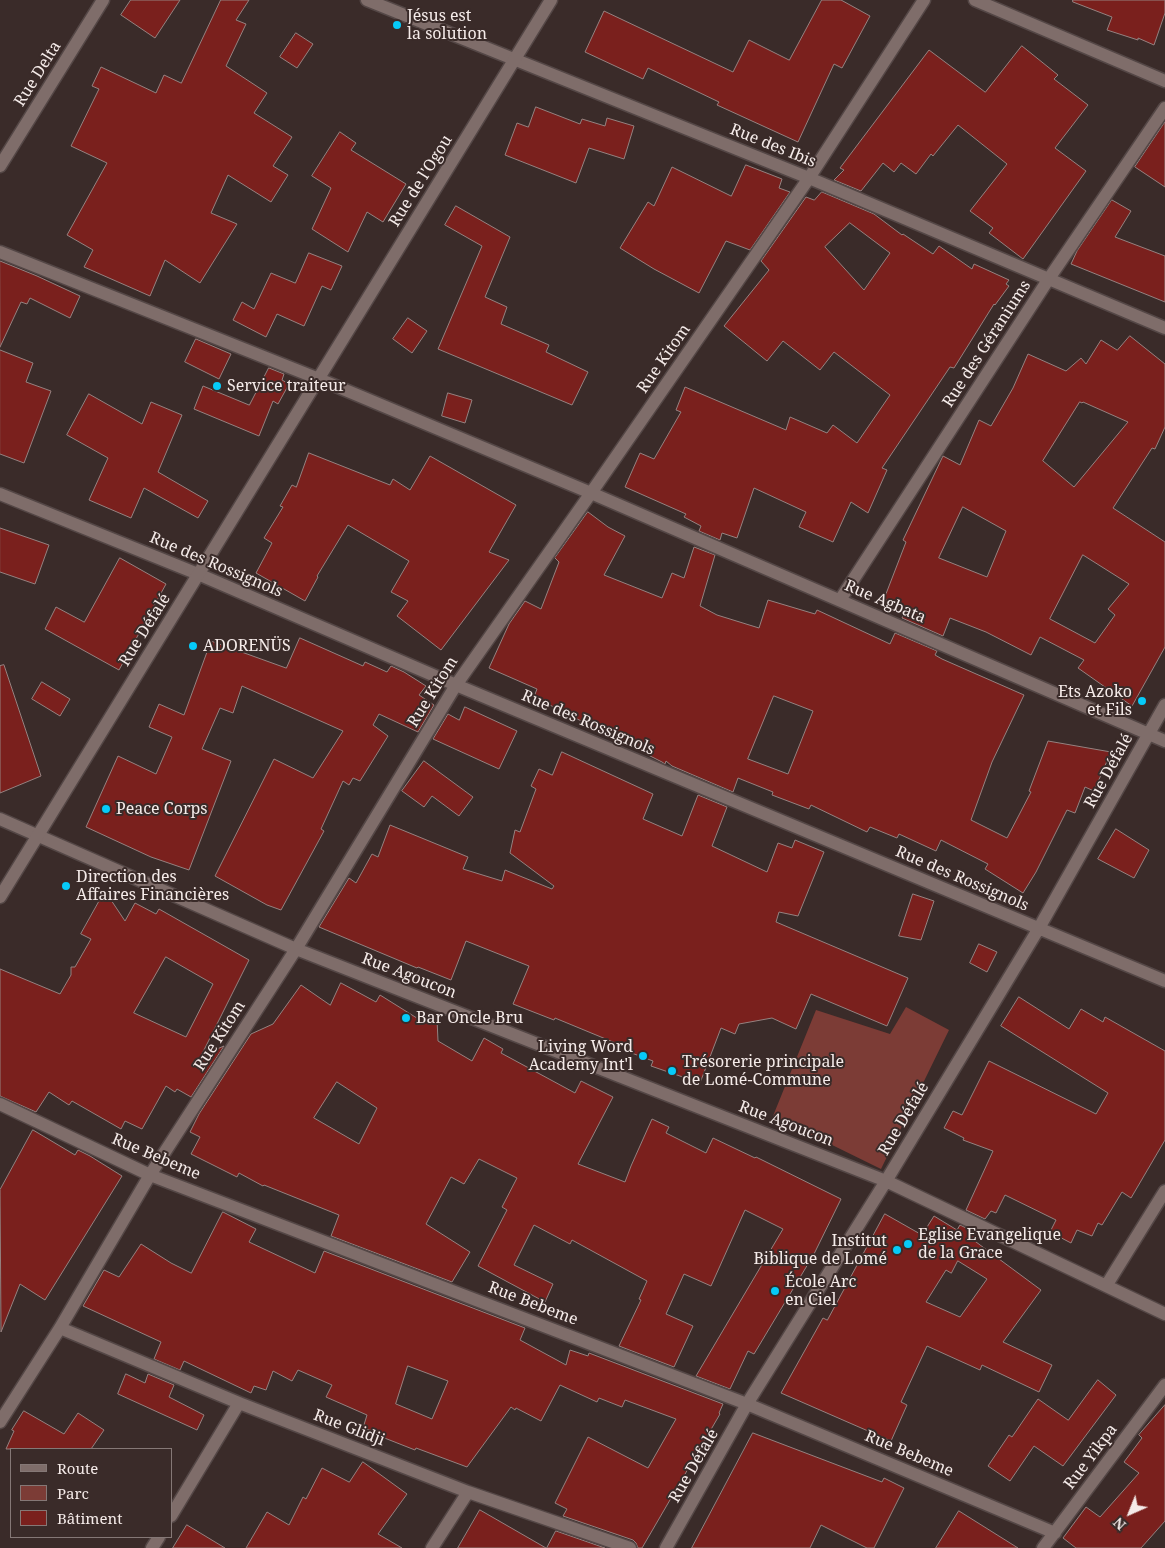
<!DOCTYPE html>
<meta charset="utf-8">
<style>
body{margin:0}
#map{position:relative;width:1165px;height:1548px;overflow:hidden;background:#3a2b29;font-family:"Noto Serif",serif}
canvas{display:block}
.legend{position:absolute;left:10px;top:1448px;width:162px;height:90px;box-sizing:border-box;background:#3a2b29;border:1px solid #857876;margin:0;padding:6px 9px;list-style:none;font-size:15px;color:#f5ebe9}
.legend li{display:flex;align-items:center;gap:10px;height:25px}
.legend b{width:25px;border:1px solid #857876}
.north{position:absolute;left:1105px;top:1488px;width:50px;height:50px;-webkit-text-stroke:4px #3a2b29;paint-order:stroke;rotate:224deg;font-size:14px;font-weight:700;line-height:20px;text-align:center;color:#f5ebe9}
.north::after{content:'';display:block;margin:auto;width:18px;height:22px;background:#f5ebe9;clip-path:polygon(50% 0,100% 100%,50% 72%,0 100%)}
</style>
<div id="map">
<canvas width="1165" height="1548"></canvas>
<ul class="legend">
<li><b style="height:6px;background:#7f6d6a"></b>Route</li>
<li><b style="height:14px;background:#7c3c36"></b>Parc</li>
<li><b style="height:14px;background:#7a201d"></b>Bâtiment</li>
</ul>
<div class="north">N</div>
</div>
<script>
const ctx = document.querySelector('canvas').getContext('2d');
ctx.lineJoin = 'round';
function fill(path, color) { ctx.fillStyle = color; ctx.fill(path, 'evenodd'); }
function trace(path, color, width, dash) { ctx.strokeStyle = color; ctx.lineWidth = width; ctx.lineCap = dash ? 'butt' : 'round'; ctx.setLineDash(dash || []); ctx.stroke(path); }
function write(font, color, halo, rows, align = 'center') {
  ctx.font = font + ' "Noto Serif",serif'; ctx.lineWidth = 4; ctx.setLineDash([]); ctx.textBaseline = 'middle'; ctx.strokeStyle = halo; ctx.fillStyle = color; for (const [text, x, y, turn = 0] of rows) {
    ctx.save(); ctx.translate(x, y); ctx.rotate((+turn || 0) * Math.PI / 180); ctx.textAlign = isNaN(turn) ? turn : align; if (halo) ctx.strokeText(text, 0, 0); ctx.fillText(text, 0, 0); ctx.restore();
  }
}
fill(new Path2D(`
 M906,1007L949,1030L881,1169L773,1116L816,1010L890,1034Z`), '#7c3c36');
const building = new Path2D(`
 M131,0H180L155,38L121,15Z
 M221,0H249L236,20L246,24L226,66L267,93L254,113L292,137L273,166L288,175L271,202L228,175L211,213L237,224L200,283L165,260L150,296L84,267L93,250L67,235L107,163L71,146L99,89L92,86L101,67L156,93L164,75L181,83Z
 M822,0H841L870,16L842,68L834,64L798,142L717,105L719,102L648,68L643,79L585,52L604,11L733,72L749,40L789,60Z
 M1073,0H1165V13L1154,45L1138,38V40L1107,30L1112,17L1073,2Z
 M296,33L313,44L297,68L280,57Z
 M1022,46L1058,75L1054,79L1088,105L1055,148L1086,171L1023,259L989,233L993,228L970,211L1007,164L958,125L933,156L931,154L916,174L901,163L894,172L883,163L861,191L834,180L844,170L840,168L929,50L985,92Z
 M536,107L580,124L582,119L605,126L607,118L634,126L624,159L589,148L576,183L505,155L517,123L528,127Z
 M1165,122V187L1135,167Z
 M340,132L356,143L351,150L406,184L383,222L367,212L348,252L312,229L331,188L312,176Z
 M746,165L782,179L779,188L790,192L750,250L726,241L699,293L654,269L620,248L648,202L654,206L672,167L731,196Z
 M822,192L874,214L902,235L903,234L933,254L939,246L972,269L974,264L1009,280L1006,284L1009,286L995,305L994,304L954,368L950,367L882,468L887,470L868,513L851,502L833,542L799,527L806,512L754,488L737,538L722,533L720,540L699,531L701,526L684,517L686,514L625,487L640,453L654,459L681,412L676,410L685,387L786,430L790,417L827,433L833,425L857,443L890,395L834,352L820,370L783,341L767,361L724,326L769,270L761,261L806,197L814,200ZM850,223L890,253L864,290L825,247Z
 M1112,200L1131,211L1115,237L1165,256V302L1071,264L1077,251Z
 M456,206L510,237L485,297L507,307L501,324L549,345L546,352L588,372L572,405L438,349L482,246L445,225Z
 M309,253L342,266L331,290L322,286L304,326L277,314L266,337L233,320L242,302L254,309L271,273L295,283Z
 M0,261L37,276L80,296L70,318L30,298L27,304L21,302L0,347Z
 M408,318L427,331L412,353L393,339Z
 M1130,336L1165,364V427L1155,449L1152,448L1113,508L1165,542V647L1132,706L1078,668L1084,660L1040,637L1031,655L986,632L950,618L943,636L902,618L906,608L884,599L906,542L903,540L942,458L943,456L960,465L979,420L991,426L1013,388L1028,354L1066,371L1081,358L1086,364L1101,340L1117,350ZM1080,402L1082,403L1083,402L1128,422L1074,487L1043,461ZM963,507L1006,531L987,577L939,558ZM1083,555L1129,584L1108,609L1115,615L1095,643L1050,619Z
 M196,339L231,354L219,379L185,362Z
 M0,350L33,363L26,382L51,391L24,463L0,454Z
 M269,368L284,374L282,380L289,384L278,404L273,401L259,436L194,409L203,386L249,405Z
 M448,393L472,400L465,423L442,416Z
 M89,394L142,424L151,402L182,415L158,472L208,501L198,518L144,488L131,518L89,500L108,458L67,435Z
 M309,453L390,485L393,479L410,490L430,456L516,505L489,552L509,560L441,650L397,616L408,601L391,592L409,561L348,525L317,576L318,577L305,601L256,573L272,543L264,538L283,507L280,506L292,485L296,487Z
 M588,512L608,527L625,536L604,575L662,598L672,573L684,578L694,547L715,555L700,606L717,615L759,628L768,600L815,614L817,610L890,644L895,633L937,651L935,655L942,659L1024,695L992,762L971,820L1007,838L1031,792L1029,791L1048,741L1111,752L1094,791L1085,787L1075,813L1067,810L1036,872L1023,893L985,869L988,864L941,840L936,851L899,834L897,838L870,827L867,832L811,805L809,809L772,795L773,792L738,778L733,792L672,766L666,761L665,764L662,762L534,697L537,689L489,668L509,624L525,601L541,609L559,562L555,558ZM774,696L813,711L788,774L748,759Z
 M0,528L49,545L35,584L0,572Z
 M120,558L166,584L119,670L45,629L56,607L84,622Z
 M300,638L363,666L365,662L387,672L391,666L404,672L426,686L419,695L434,705L418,732L379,714L373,725L388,736L360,781L353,778L349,785L343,781L321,829L324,831L281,910L267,905L215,876L274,759L313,778L343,731L242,686L233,713L220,708L202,749L231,761L189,870L151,857L86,827L118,756L156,774L172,737L149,727L159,704L184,715L211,641L286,668Z
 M4,665L41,776L0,793V666Z
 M42,682L70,699L60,716L32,699Z
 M465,707L517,731L499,769L433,739L448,714L459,720Z
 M562,752L653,794L643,819L682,836L698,795L727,807L712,846L767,872L778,843L792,848L795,840L824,852L798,916L779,912L776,922L908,978L887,1026L811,994L796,1029L772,1018L739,1024L735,1034L721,1028L700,1083L651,1066L653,1061L629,1052L630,1049L555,1018L554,1020L513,1004L529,966L466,941L451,980L418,967L417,968L319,927L349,878L356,883L372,854L378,857L390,825L468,857L463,869L502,881L505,870L552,889L554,886L510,853L515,830L520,832L536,789L531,786L539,769L552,775Z
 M424,761L473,797L459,816L432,796L424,807L402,791Z
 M1116,829L1149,850L1134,878L1098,859Z
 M105,891L125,921L135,903L156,914L159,909L249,960L201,1056L224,1046L191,1097L177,1089L175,1092L166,1086L142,1129L125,1121L121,1129L72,1101L69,1105L49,1092L36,1112L0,1096V969L60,994L71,975V967H75L91,939L81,934ZM166,957L213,984L186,1037L134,1013Z
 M913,894L934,901L921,940L899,936Z
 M979,944L997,952L987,972L970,963Z
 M341,983L376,1002L380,995L420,1020L437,1019L438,1041L472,1061L484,1038L503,1049L501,1053L575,1093L581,1081L613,1097L578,1164L625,1182L631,1166L652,1119L669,1127L666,1133L706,1153L713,1138L755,1158L756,1157L841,1199L814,1254L754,1354L748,1351L730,1389L696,1376L783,1229L745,1210L711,1286L684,1274L666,1314L693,1326L674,1367L619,1346L641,1300L639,1299L647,1281L572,1240L570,1244L534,1225L514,1265L553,1284L545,1302L478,1266L507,1210L502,1207L517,1178L479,1159L464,1184L451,1177L426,1224L470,1252L452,1282L331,1236L339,1215L264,1185L263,1186L239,1173L237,1177L191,1154L200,1137L190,1132L199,1114L251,1034L273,1024L301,985L330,1005ZM337,1082L377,1108L359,1144L314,1118Z
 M1019,997L1069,1029L1081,1009L1103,1022L1105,1017L1165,1051V1140L1131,1198L1122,1192L1102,1225L1098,1223L1092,1236L1077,1230L1071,1243L1050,1232L1056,1220L1005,1195L996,1213L991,1211L985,1219L966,1210L993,1151L963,1140L964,1138L944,1128L953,1111L962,1115L989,1061L1096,1114L1108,1093L1001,1026Z
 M33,1130L75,1155L78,1150L90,1156L122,1176L45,1300L20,1284L1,1332L0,1190Z
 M223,1212L256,1229L249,1242L315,1273L324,1251L525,1328L520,1340L566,1365L570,1350L588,1356L589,1353L723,1404L719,1413L720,1414L642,1548H638L636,1543L633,1540L563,1516L567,1509L555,1503L588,1437L648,1468L676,1419L625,1400L622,1407L599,1398L597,1402L560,1385L541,1421L516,1408L515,1410L511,1407L467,1467L416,1448L415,1450L382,1437L383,1434L363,1428L367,1415L326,1397L332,1385L298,1370L292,1381L273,1371L266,1390L254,1386L251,1393L184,1361L180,1370L154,1359L161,1342L83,1306L104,1270L119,1277L141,1244L171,1263L191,1273ZM408,1366L448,1381L432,1419L396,1404Z
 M885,1214L922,1235L934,1216L957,1230L960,1225L976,1233L972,1239L1041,1290L1003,1342L1052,1365L1039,1392L982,1365L980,1370L927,1346L901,1402L907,1405L891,1441L781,1393L823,1318L827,1320ZM958,1261L987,1279L960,1317L926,1302L946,1270L951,1273Z
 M126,1374L145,1383L148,1374L174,1385L169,1397L204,1415L197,1430L118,1394Z
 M1098,1380L1116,1395L1063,1466L1034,1446L1010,1481L988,1466L1009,1435L1012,1437L1038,1399L1068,1420Z
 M1165,1405V1521L1141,1548H1076L1063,1538L1086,1507L1100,1517L1139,1473L1124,1462L1142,1438L1139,1435Z
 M24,1411L64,1434L78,1413L104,1430L91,1449H6L14,1431L12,1430Z
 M753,1433L882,1482L884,1478L904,1488L874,1548H867L821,1525L810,1548H692Z
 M363,1462L407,1494L378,1534L402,1548H246L267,1512L289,1525L303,1497L306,1499L322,1468L349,1482Z
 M480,1510L546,1548H458Z
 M959,1511L1018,1548H936Z
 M187,1525L225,1548H173Z
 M556,1531L605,1548H547Z`);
fill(building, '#7a201d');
trace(building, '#958280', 1);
const minor = new Path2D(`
 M367,0L809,178L1165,328
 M0,166L103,0
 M0,252L319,379L591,493L1165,741
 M0,494L198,574L456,685L1165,981
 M840,600L1048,280L1165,108
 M0,819L296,949L886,1181L1165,1314
 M0,1104L150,1175L747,1404L1055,1533
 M1106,1286L1165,1191
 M60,1328L239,1403L468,1492L630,1548
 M0,1422L60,1328L150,1175L296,949L456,685L591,493L809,178L924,0
 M171,1516L239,1403
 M152,1548L159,1537
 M432,1548L468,1492
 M666,1548L747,1404L886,1181L1039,928L1165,705
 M1043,1548L1165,1385`);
const tertiary = new Path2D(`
 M975,0L1165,81
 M0,897L551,0`);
trace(minor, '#544746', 15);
trace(tertiary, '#544746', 15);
trace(minor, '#7f6d6a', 12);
trace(tertiary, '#7f6d6a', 12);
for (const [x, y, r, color] of [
 [397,25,5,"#06cbf9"],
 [217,386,5,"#06cbf9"],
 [193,646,5,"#06cbf9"],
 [1142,701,5,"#06cbf9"],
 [106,809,5,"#06cbf9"],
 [66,886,5,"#06cbf9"],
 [406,1018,5,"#06cbf9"],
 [643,1056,5,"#06cbf9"],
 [672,1071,5,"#06cbf9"],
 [908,1244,5,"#06cbf9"],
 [897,1250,5,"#06cbf9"],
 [775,1291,5,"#06cbf9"]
]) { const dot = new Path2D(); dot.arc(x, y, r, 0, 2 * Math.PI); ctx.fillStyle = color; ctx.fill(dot); trace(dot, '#3a2b29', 2); }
write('16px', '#f5ebe9', '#3a2b29', [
 ["Jésus est",407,16],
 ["la solution",407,34],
 ["Service traiteur",227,386],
 ["ADORENÜS",203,646],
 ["Ets Azoko",1132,692,"right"],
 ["et Fils",1132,710,"right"],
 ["Peace Corps",116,809],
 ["Direction des",76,877],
 ["Affaires Financières",76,895],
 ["Bar Oncle Bru",416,1018],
 ["Living Word",633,1047,"right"],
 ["Academy Int'l",633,1065,"right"],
 ["Trésorerie principale",682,1062],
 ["de Lomé-Commune",682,1080],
 ["Eglise Evangelique",918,1235],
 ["de la Grace",918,1253],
 ["Institut",887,1241,"right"],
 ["Biblique de Lomé",887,1259,"right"],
 ["École Arc",785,1282],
 ["en Ciel",785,1300]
], 'left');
write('16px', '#f5ebe9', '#3a2b29', [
 ["Rue Delta",38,74,-58],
 ["Rue des Ibis",773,146,22],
 ["Rue de l'Ogou",421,181,-58],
 ["Rue des Géraniums",987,344,-57],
 ["Rue Kitom",664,359,-55],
 ["Rue des Rossignols",216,565,23],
 ["Rue Agbata",885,602,23],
 ["Rue Défalé",145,630,-58],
 ["Rue Kitom",433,692,-58],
 ["Rue des Rossignols",588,723,23],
 ["Rue Défalé",1109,771,-61],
 ["Rue des Rossignols",962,879,23],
 ["Rue Agoucon",409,976,21],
 ["Rue Kitom",220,1036,-57],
 ["Rue Défalé",904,1119,-59],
 ["Rue Agoucon",786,1124,21],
 ["Rue Bebeme",156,1157,23],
 ["Rue Bebeme",533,1304,21],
 ["Rue Glidji",349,1428,21],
 ["Rue Bebeme",909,1454,23],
 ["Rue Yikpa",1091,1457,-53],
 ["Rue Défalé",694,1466,-60]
]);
</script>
